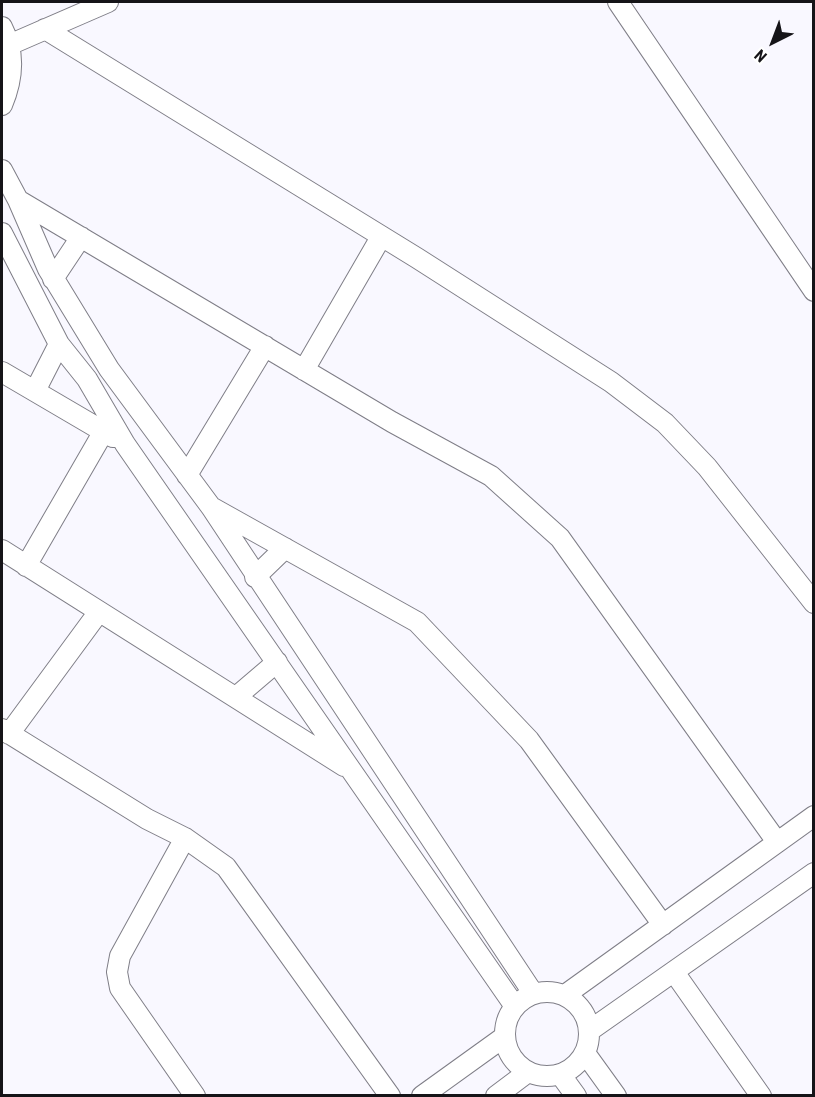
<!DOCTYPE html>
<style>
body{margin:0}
#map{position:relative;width:815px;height:1097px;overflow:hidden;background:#f9f8ff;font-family:"Roboto Condensed",sans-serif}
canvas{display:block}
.frame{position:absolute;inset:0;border:3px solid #151418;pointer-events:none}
.north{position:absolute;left:743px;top:12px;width:60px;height:60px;-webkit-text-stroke:4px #fff;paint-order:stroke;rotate:222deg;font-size:16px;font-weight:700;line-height:24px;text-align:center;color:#151418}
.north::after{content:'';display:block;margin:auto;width:21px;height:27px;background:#151418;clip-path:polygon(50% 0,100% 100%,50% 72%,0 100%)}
</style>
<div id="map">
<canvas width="815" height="1097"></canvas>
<div class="frame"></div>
<div class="north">N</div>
</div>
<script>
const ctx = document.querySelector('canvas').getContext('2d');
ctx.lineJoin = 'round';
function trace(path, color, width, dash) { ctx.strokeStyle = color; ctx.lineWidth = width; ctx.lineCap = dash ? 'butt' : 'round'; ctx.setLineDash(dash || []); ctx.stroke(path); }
const minor = new Path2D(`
 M618,2L814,291
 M2,27C15,52 13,79 2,105
 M45,29L417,258L611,382L665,423L707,467L814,603
 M9,45L108,2
 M2,170L18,200L48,269L109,369L211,507L533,993
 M18,200L392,422L491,476L560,538L777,842
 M2,233L59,344L87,379L125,444L514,1005
 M53,279L81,237
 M304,370L381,237
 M2,372L113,437
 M35,391L59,344
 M187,475L265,346
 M213,508L417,622L529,740L663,925
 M2,550L344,766
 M26,566L104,431
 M255,577L285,548
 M236,697L277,662
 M2,729L147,819L185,838L226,867L390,1096
 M9,734L98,613
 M185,838L120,956L117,972L120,988L195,1096
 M674,972L761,1096
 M505 1034a42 42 0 1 1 84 0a42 42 0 1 1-84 0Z
 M565,995L814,816
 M589,1031L814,873
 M585,1053L616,1096
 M560,1074L576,1096
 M422,1096L504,1037
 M496,1096L528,1072`);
trace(minor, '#7f7e87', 22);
trace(minor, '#fff', 20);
</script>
